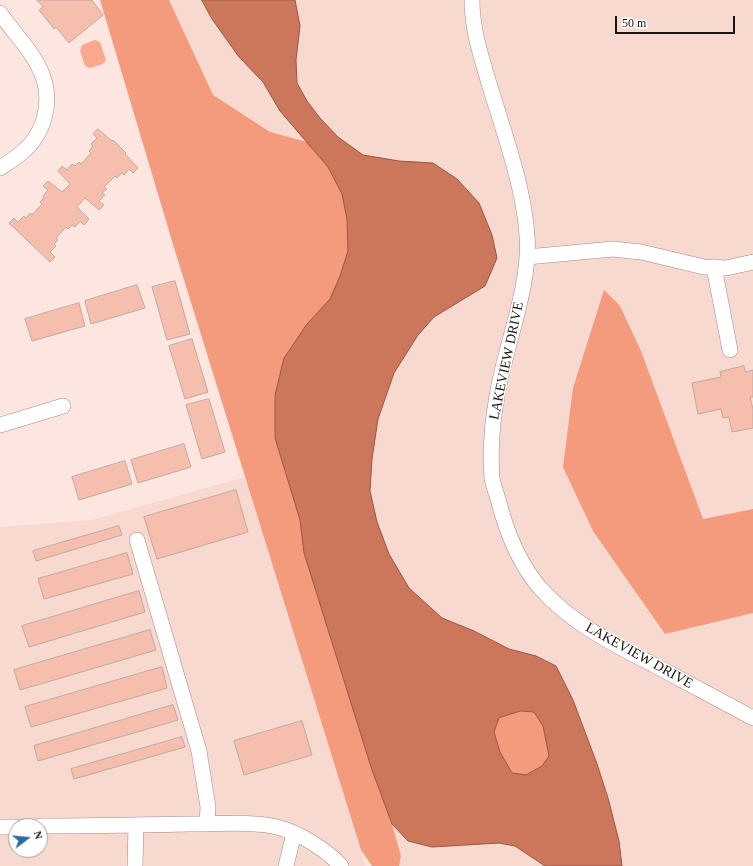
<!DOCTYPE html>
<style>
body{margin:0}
#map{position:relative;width:753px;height:866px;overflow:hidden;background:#fce6df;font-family:"Times New Roman",serif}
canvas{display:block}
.north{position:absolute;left:8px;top:818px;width:40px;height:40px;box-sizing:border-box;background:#fff;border:1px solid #a3a19f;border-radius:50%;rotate:74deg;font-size:11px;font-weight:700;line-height:16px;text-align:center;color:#1a1310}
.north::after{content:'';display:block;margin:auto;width:14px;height:18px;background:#2b69a0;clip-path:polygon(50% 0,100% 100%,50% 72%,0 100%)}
.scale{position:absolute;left:615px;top:16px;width:120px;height:18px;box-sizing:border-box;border:2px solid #1a1310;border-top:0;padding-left:5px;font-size:12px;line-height:14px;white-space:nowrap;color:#1a1310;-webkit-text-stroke:3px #fff;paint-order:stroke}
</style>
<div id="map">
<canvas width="753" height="866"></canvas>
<div class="north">N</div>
<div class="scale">50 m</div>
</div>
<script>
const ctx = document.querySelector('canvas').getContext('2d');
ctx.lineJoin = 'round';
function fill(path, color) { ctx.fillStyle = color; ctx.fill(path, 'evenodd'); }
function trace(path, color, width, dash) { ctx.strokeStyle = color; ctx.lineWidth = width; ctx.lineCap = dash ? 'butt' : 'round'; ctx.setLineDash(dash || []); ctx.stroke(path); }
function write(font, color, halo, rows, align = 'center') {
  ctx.font = font + ' "Times New Roman",serif'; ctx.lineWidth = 3; ctx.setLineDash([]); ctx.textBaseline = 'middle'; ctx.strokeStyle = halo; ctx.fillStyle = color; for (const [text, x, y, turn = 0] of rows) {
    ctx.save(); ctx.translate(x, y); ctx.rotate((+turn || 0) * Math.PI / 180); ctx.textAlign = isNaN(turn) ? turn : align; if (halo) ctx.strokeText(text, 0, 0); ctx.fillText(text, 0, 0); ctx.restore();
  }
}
fill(new Path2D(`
 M126,0H753V866H380Z
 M245,477L361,850L365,866H0V527L92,520ZM16,826H40V850H16Z`), '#f7d9cf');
fill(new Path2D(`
 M95,40L100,42L106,60L103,64L90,68L85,66L80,51L82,45Z`), '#faa98f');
fill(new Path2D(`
 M100,0H169L213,95L270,132L307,142L328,167L342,194L347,219L348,251L340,276L330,299L307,324L275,438L300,520L304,553L372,770L392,824L401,856L399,866H372L361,850L175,251Z
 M604,290L620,306L641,351L703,519L753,509V613L665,634L593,531L563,467L573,388Z
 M521,711L534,712L543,726L549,756L542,766L526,776L512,773L500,752L494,732L499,718Z`), '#f49b7e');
const water = new Path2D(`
 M202,0H295L300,26L296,60L297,83L307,101L320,118L338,137L363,155L399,161L433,163L457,179L479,203L492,235L497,258L485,286L434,317L418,335L394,373L378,419L372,459L370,491L377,522L389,554L409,588L442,618L474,631L509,649L536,656L556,666L573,700L597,764L608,798L619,841L622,866H545L515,846L499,843L432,847L408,841L392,824L372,770L304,553L300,520L275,438V395L284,358L307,324L330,299L340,276L348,251L347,219L342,194L328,167L280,111L263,82L239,57L212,19ZM521,711L534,712L543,726L549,756L542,766L526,775L512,773L500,752L494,732L499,718Z`);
fill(water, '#cc765b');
trace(water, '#975844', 1);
const building = new Path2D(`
 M37,0H92L103,15L69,43L56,27L54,29L39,10L43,7Z
 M98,129L112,141L113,140L126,153L125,154L138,168L133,173L129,169L124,175L121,173L117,178L115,176L104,187L107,189L102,193L105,195L99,201L104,205L99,210L85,198L77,207L89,219L84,225L80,221L75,227L72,225L68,229L66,227L56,238L58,240L54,244L56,246L50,252L55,257L50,262L9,223L14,218L18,222L24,216L26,218L30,213L32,215L42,204L40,202L44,198L43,196L48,190L43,186L48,181L62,192L70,184L58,171L62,166L67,170L72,164L75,166L79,162L81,164L91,153L89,151L93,146L91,144L97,138L93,134Z
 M175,281L190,334L167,340L152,287Z
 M137,285L145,308L91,324L85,301Z
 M79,303L85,326L32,341L25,319Z
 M192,339L208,392L185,399L169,346Z
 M744,366L745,372L753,370V397H750L753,409V428L732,432L729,417L723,418L721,409L698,414L692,383L721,377L720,372Z
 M209,399L225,452L202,459L186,405Z
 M184,444L191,467L138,483L131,460Z
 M125,461L132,484L79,500L72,477Z
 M236,490L248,532L157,559L144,517Z
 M119,526L122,535L36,561L33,551Z
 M127,553L133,574L44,599L38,579Z
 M139,591L145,612L29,647L22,626Z
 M150,630L156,650L20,690L14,670Z
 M162,667L167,688L31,727L25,707Z
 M173,705L178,720L38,761L34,746Z
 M302,721L312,755L244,775L234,741Z
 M182,737L185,747L74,779L71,769Z`);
fill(building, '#f6beac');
trace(building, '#bfaaa3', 1);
const minor = new Path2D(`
 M472,0C472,28 480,53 488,80C503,131 523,182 527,235C531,287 505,345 497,396C492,423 490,451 492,478C493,485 496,492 498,499C506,531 518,562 540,588C571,623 613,644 654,665C687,683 720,700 753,718
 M0,13C14,34 35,53 43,77C50,96 47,121 35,138C27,151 12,160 0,168
 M527,257L613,249L641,252L704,267L726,268L753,262
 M714,267L730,350
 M0,425L63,406
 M137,540L199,751L208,807L207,824
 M40,826C91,826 141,825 192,824C216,824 254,821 277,827C298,832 327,850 341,866
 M0,827H16
 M135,866L136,825
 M286,866L294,833`);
trace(minor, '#a08b85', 16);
trace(minor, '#fff', 15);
write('14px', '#1a1310', '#fff', [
 ["LAKEVIEW DRIVE",507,361,-78],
 ["LAKEVIEW DRIVE",639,656,29]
]);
</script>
